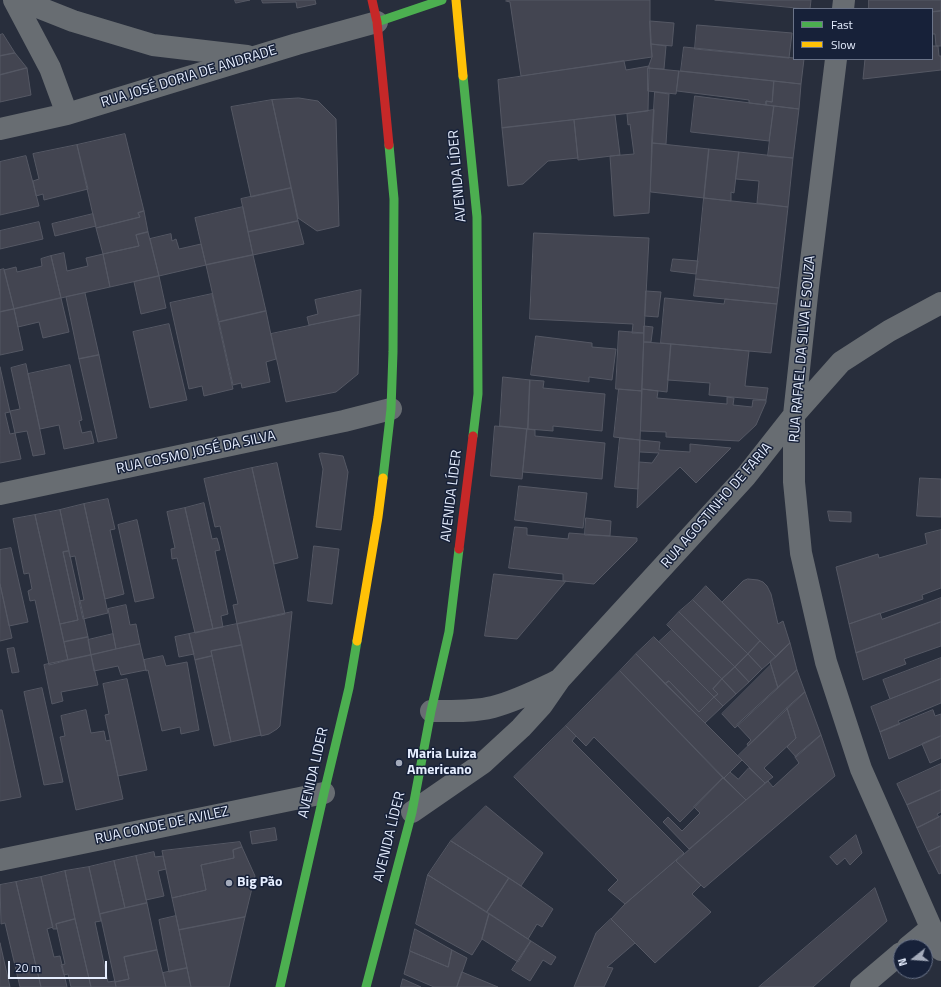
<!DOCTYPE html>
<meta charset="utf-8">
<style>
body{margin:0}
#map{position:relative;width:941px;height:987px;overflow:hidden;background:#282e3c;font-family:"Titillium Web",sans-serif}
canvas{display:block}
.legend{position:absolute;left:793px;top:8px;width:140px;height:52px;box-sizing:border-box;background:#172139;border:1px solid #6a7388;margin:0;padding:5px 7px;list-style:none;font-size:12px;color:#e6eeff}
.legend li{display:flex;align-items:center;gap:8px;height:20px}
.legend b{width:20px;border:1px solid #6a7388}
.north{position:absolute;left:893px;top:939px;width:40px;height:40px;box-sizing:border-box;background:#172139;border:1px solid #6a7388;border-radius:50%;rotate:253deg;font-size:11px;font-weight:700;line-height:16px;text-align:center;color:#e6eeff}
.north::after{content:'';display:block;margin:auto;width:14px;height:18px;background:#a4abbb;clip-path:polygon(50% 0,100% 100%,50% 72%,0 100%)}
.scale{position:absolute;left:8px;top:961px;width:99px;height:18px;box-sizing:border-box;border:2px solid #e6eeff;border-top:0;padding-left:5px;font-size:12px;line-height:14px;white-space:nowrap;color:#e6eeff;-webkit-text-stroke:3px #172139;paint-order:stroke}
</style>
<div id="map">
<canvas width="941" height="987"></canvas>
<ul class="legend">
<li><b style="height:5px;background:#4caf50"></b>Fast</li>
<li><b style="height:5px;background:#ffc107"></b>Slow</li>
</ul>
<div class="north">N</div>
<div class="scale">20 m</div>
</div>
<script>
const ctx = document.querySelector('canvas').getContext('2d');
ctx.lineJoin = 'round';
function fill(path, color) { ctx.fillStyle = color; ctx.fill(path, 'evenodd'); }
function trace(path, color, width, dash) { ctx.strokeStyle = color; ctx.lineWidth = width; ctx.lineCap = dash ? 'butt' : 'round'; ctx.setLineDash(dash || []); ctx.stroke(path); }
function write(font, color, halo, rows, align = 'center') {
  ctx.font = font + ' "Titillium Web",sans-serif'; ctx.lineWidth = 3; ctx.setLineDash([]); ctx.textBaseline = 'middle'; ctx.strokeStyle = halo; ctx.fillStyle = color; for (const [text, x, y, turn = 0] of rows) {
    ctx.save(); ctx.translate(x, y); ctx.rotate((+turn || 0) * Math.PI / 180); ctx.textAlign = isNaN(turn) ? turn : align; if (halo) ctx.strokeText(text, 0, 0); ctx.fillText(text, 0, 0); ctx.restore();
  }
}
const building = new Path2D(`
 M235,0H250L236,3Z
 M262,0H315L316,4L297,8L296,2L263,3Z
 M507,0H650V21L652,57L521,76L510,2L506,1Z
 M715,0H811L810,9Z
 M869,0H941V11L932,12V9H869Z
 M941,11V46H936L935,34H932V12Z
 M650,21L674,23L672,46L651,44Z
 M697,25L792,33L789,58L695,49Z
 M3,34L15,53L0,56V35Z
 M651,44L666,46L664,69L648,68L652,57Z
 M932,46H938L939,56H941V70L863,79L865,59H932Z
 M684,47L804,59L801,84L681,71Z
 M15,53L27,68L0,75V56Z
 M624,61L626,70L649,66L648,111L502,128L498,80Z
 M27,68L31,95L0,102V75Z
 M648,68L679,71L676,94L648,91Z
 M679,71L774,81L772,102L766,101V105L749,103V100L677,91Z
 M774,81L801,84L799,109L766,105V101L772,102Z
 M655,92L669,94L666,144L652,143Z
 M695,96L774,106L769,141L691,132Z
 M299,98L318,101L336,119L339,226L317,231L298,218L272,100Z
 M272,100L291,188L251,197L231,107Z
 M774,106L799,109L793,158L768,156Z
 M654,110L649,213L614,216L610,156L634,154L630,124L628,125L627,114Z
 M615,115L620,155L578,160L574,120Z
 M574,120L578,158L548,161L523,184L508,186L502,128Z
 M125,134L144,211L138,213L140,217L96,228L77,145Z
 M652,143L709,149L704,198L651,192Z
 M77,145L88,189L44,200L43,194L36,196L33,181L39,179L33,154Z
 M709,149L739,152L734,193L731,192V201L704,198Z
 M739,152L793,158L788,207L757,203L759,181L736,179Z
 M26,156L39,206L0,215V162Z
 M291,188L298,221L248,232L241,199Z
 M704,198L788,207L779,288L696,279Z
 M243,207L253,255L206,265L195,218Z
 M144,211L148,232L136,235L139,246L103,254L96,228L140,217L138,213Z
 M93,214L96,226L55,236L52,224Z
 M298,221L304,244L253,255L248,232Z
 M39,222L43,239L0,249V231Z
 M148,232L159,276L110,287L103,254L139,246L136,235Z
 M534,233L649,238L644,333H632L633,324L530,319Z
 M171,234L172,241L176,239L179,249L201,244L206,265L159,276L150,239Z
 M64,253L67,271L88,266L86,258L103,254L110,287L61,298L51,256Z
 M253,255L266,311L219,322L206,265Z
 M51,256L61,298L14,309L4,270L16,267L17,272L42,266L41,259Z
 M673,259L698,261L696,274L671,271Z
 M4,269L14,309L0,312V270Z
 M159,276L166,308L141,314L134,282Z
 M696,279L779,288L777,304L694,296Z
 M361,290L360,315L309,325L307,317L318,314L315,300Z
 M646,291L661,292L658,317L645,316Z
 M85,293L99,355L79,359L66,297Z
 M212,294L233,389L204,396L202,386L189,389L170,303Z
 M61,298L69,332L43,338L39,322L18,327L14,309Z
 M665,298L724,304L725,299L777,304L771,353L661,343Z
 M14,309L23,350L0,355V312Z
 M266,311L276,359L266,362L270,382L242,388L241,383L233,385L219,322Z
 M360,315L358,374L336,392L286,402L271,334Z
 M169,324L187,400L150,408L133,332Z
 M644,326L653,327L651,342H644Z
 M619,331L644,333L642,391L616,389Z
 M536,336L592,343V347L616,349L612,380L589,377V382L531,375Z
 M644,342L671,344L667,392L642,389Z
 M671,344L749,351L745,386L768,388L766,400L709,395L710,383L668,380Z
 M99,355L117,438L98,442L79,359Z
 M26,364L45,454L33,456L27,431L15,433L10,411L20,409L11,368Z
 M70,365L82,420L79,421L82,433L91,431L94,443L64,449L59,425L40,429L28,374Z
 M0,367L10,412L5,413L10,434L15,433L21,459L0,463Z
 M503,377L530,380L528,429L500,426Z
 M530,380L544,381L543,388L605,394L602,431L553,426V431L528,429Z
 M619,389L642,391L640,440L614,437Z
 M642,389L658,391L657,398L727,404V397L734,398L733,405L752,407L753,400H766V402L756,425L739,441L666,437V432L641,431Z
 M495,426L527,429L522,479L491,476Z
 M527,429L535,430V436L605,443L602,479L523,472Z
 M620,438L640,440L638,489L615,487Z
 M640,440L660,442L659,450L690,452V444L731,448L696,483L680,467L637,508L639,462L652,463L659,453L640,452Z
 M322,453L343,456L348,472L341,530L316,527L323,469L319,454Z
 M277,463L298,558L274,564L252,468Z
 M252,468L285,614L237,624L233,605L238,604L220,526L215,527L204,479Z
 M920,478L941,479V517L917,516Z
 M519,486L587,493L583,528L515,520Z
 M108,499L115,529L110,530L124,594L105,599L84,504Z
 M204,503L212,539L217,538L219,545L220,550L215,551L228,614L221,616L223,627L213,629L185,508Z
 M84,504L108,613L83,619L79,601L84,600L75,556L70,557L60,510Z
 M185,508L213,629L195,633L177,558L172,559L171,549L175,548L167,512Z
 M60,510L69,551L63,552L78,620L60,624L35,515Z
 M828,511L851,512V522L830,521Z
 M35,515L68,660L49,665L35,600L30,601L28,591L32,589L29,573L24,574L13,519Z
 M586,518L611,521L610,536L585,535Z
 M137,520L154,598L135,602L118,525Z
 M515,527L527,528V535L568,539L569,533L637,538V541L594,584L563,581V574L509,568Z
 M941,530V588L922,595L923,599L849,624L836,567L878,554L879,558L927,544L925,534Z
 M314,546L339,549L332,604L308,601Z
 M11,548L28,622L9,626L0,584V550Z
 M69,551L88,637L64,642L60,624L78,620L63,552Z
 M494,574L563,581H566L517,639L485,636Z
 M748,579L758,580L763,582L767,586L771,594L778,624L783,621L790,643L776,657L722,602L743,581Z
 M0,584L12,638L0,641Z
 M706,586L760,641L748,654L693,600Z
 M941,598V622L856,653L849,624L880,613L882,619Z
 M693,600L748,654L735,667L679,612Z
 M126,605L130,625L136,624L140,644L116,649L108,609Z
 M292,612L280,726L277,729L269,734L261,736L237,624Z
 M679,612L735,667L722,679L667,625Z
 M941,622V646L904,659L906,664L863,680L856,653Z
 M237,624L242,645L211,651L212,656L195,660L189,634Z
 M672,630L722,679L713,689L718,694L714,697L659,642Z
 M113,634L116,649L91,655L88,640Z
 M189,634L194,654L179,657L175,637Z
 M88,637L91,655L68,660L64,642Z
 M654,637L714,697L699,712L669,681L665,684L636,654Z
 M760,641L776,657L762,669L748,654Z
 M790,643L797,670L778,688L770,662Z
 M140,644L146,670L121,675L118,666L94,671L91,655Z
 M242,645L261,735L231,742L211,651Z
 M14,648L19,672L12,673L7,649Z
 M636,654L742,760L724,778L620,671Z
 M748,654L762,669L749,682L735,667Z
 M91,655L98,685L61,692L63,701L52,704L44,665Z
 M163,656L166,666L187,662L199,730L181,734L180,727L162,731L148,670L146,671L144,660Z
 M212,656L231,742L214,746L195,660Z
 M941,658V679L890,699L883,680Z
 M771,665L778,688L735,728L722,714Z
 M735,667L749,682L736,694L722,679Z
 M797,670L805,692L748,746L747,744L751,740L737,725Z
 M620,671L723,778L680,822L594,737L586,746L566,726Z
 M127,679L147,770L118,776L105,715L109,714L103,684Z
 M722,679L736,694L723,706L714,697L718,694L713,689Z
 M941,679V703L898,721L900,724L880,732L871,707Z
 M669,681L699,712L714,697L723,706L705,723L665,684Z
 M42,688L63,782L44,785L24,692Z
 M805,692L821,735L796,757L787,747L796,738L787,708Z
 M787,708L796,738L764,768L773,777L765,783L738,756Z
 M0,710H2L21,797L0,801Z
 M86,710L91,733L104,731L106,741L110,740L123,799L76,810L60,737L65,736L61,716Z
 M933,710L935,716L941,714V736L889,759L880,732Z
 M566,726L576,736L572,741L684,853L625,904L608,890L618,880L514,777Z
 M821,735L835,776L704,888L676,861L768,781L773,787L799,763L795,757Z
 M941,736V758L930,763L922,744Z
 M941,764V790L907,805L897,784Z
 M749,768L765,783L746,800L724,778L730,772L738,779Z
 M723,778L746,800L689,849L663,822L668,817L682,831L700,813L694,807Z
 M941,790V812L937,814L939,817L917,828L907,805Z
 M486,806L543,853L521,886L451,841Z
 M941,816V846L928,852L917,828Z
 M275,828L277,840L252,844L250,832Z
 M856,835L862,853L850,865L845,858L837,865L830,857Z
 M451,841L509,878L487,912L428,875Z
 M240,842L242,847L233,850L234,858L201,865L206,890L172,898L162,851Z
 M941,846V873L939,874L928,852Z
 M242,847L255,876L245,917L179,930L172,898L206,890L201,865L234,858L233,850Z
 M154,852L155,857L163,856L166,869L158,871L164,896L146,900L136,856Z
 M136,856L147,903L125,908L114,861Z
 M114,861L125,908L100,914L89,867Z
 M676,861L701,885L692,894L711,912L655,963L611,919L625,904Z
 M89,867L101,921L95,922L108,982L115,981L116,987H91L75,919L65,871Z
 M65,871L75,919L56,924L57,929H53L41,877Z
 M428,875L489,914L482,939L472,955L416,924Z
 M41,877L53,927L47,929L54,957L60,956L67,987H41L16,882Z
 M509,878L521,886L553,909L542,927L537,924L528,939L487,912Z
 M16,882L41,987H20L5,923L1,924L0,885Z
 M875,888L887,921L813,987H759Z
 M147,903L157,950L124,957L129,979L115,982L100,914Z
 M489,914L531,941L518,962L482,939Z
 M176,916L187,968L169,972L159,920Z
 M245,917L229,987H191L179,930Z
 M75,919L91,987H71L68,974L64,975L61,965L65,964L56,924Z
 M611,919L635,943L607,967L613,968L604,987H574L596,933Z
 M415,929L452,950L448,967L410,951Z
 M531,941L556,957L551,965L543,960L530,981L512,970Z
 M0,943L10,987H0Z
 M157,950L166,987H116L115,982L129,979L124,957Z
 M452,950L467,958L457,987H434L404,974L410,951L448,967Z
 M187,968L191,987H166L163,973Z
 M462,972L498,987H457Z
 M403,979L421,987H401Z`);
fill(building, '#434551');
trace(building, '#555864', 1);
trace(new Path2D(`
 M14,0L50,68L67,114
 M20,0L73,21L153,45L247,56
 M843,9L844,0
 M836,59L809,277L794,415V482L801,553L826,662L861,769L941,950
 M0,129L67,114L297,44L377,22
 M0,494L344,421L391,409
 M431,711C451,711 473,712 493,707C516,701 538,690 559,680
 M412,812L483,763L521,728L542,705L560,679L746,476L794,415L841,362L889,331L941,303
 M0,860L324,793
 M908,947L931,928
 M861,987L901,953`), '#686d72', 22);
trace(new Path2D(`
 M377,22L442,0
 M463,76L477,217L478,394L473,436
 M383,478L391,409L393,352L394,199L389,145
 M280,987L324,793L349,688L357,641
 M366,987L412,812L431,711L449,632L459,549`), '#4caf50', 9);
trace(new Path2D(`
 M456,0L463,76
 M357,641L378,517L383,478`), '#ffc107', 9);
trace(new Path2D(`
 M372,0L377,22L389,145
 M459,549L473,436`), '#c62828', 9);
for (const [x, y, r, color] of [
 [399,763,4,"#a4abbb"],
 [229,883,4,"#a4abbb"]
]) { const dot = new Path2D(); dot.arc(x, y, r, 0, 2 * Math.PI); ctx.fillStyle = color; ctx.fill(dot); trace(dot, '#172139', 1.5); }
write('14px', '#e6eeff', '#172139', [
 ["RUA JOSÉ DORIA DE ANDRADE",189,77,-17],
 ["AVENIDA LÍDER",458,176,-95],
 ["RUA RAFAEL DA SILVA E SOUZA",803,349,-85],
 ["RUA COSMO JOSÉ DA SILVA",196,453,-12],
 ["AVENIDA LÍDER",452,496,-83],
 ["RUA AGOSTINHO DE FARIA",717,506,-49],
 ["AVENIDA LIDER",314,773,-77],
 ["RUA CONDE DE AVILEZ",162,826,-12],
 ["AVENIDA LÍDER",390,837,-76]
]);
write('bold 14px', '#e6eeff', '#172139', [
 ["Maria Luiza",407,755],
 ["Americano",407,771],
 ["Big Pão",237,883]
], 'left');
</script>
